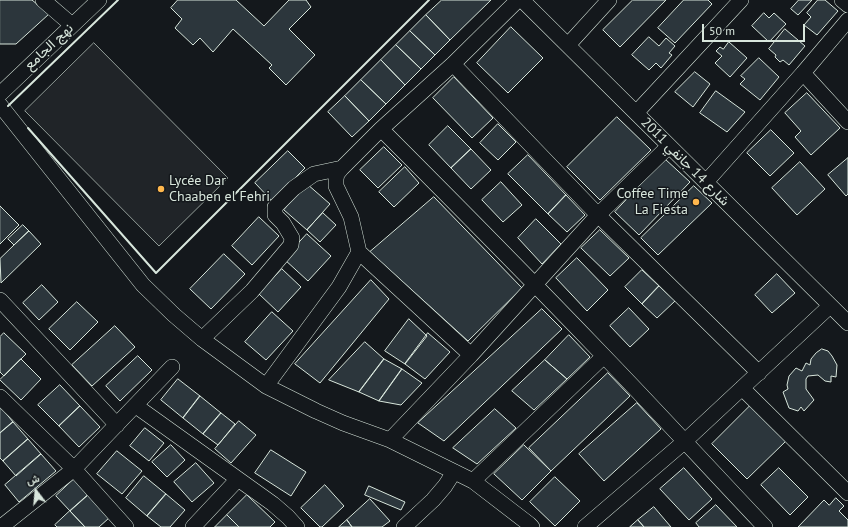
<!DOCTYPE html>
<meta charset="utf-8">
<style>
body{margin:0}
#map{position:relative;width:848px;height:527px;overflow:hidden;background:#14181c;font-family:"PT Sans",Vazirmatn,sans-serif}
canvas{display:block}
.north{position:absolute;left:16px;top:471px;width:40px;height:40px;-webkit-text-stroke:3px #14181c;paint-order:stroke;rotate:344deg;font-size:11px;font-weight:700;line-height:16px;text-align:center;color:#d8e6dc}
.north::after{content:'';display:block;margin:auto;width:14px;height:18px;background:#d8e6dc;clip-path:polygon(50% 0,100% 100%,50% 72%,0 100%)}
.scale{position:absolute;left:702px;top:24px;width:103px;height:18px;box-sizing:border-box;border:2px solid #d8e6dc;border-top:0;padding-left:5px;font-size:12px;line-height:14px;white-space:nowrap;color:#d8e6dc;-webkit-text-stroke:3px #14181c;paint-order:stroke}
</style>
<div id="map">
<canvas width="848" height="527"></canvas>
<div class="north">ش</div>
<div class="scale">50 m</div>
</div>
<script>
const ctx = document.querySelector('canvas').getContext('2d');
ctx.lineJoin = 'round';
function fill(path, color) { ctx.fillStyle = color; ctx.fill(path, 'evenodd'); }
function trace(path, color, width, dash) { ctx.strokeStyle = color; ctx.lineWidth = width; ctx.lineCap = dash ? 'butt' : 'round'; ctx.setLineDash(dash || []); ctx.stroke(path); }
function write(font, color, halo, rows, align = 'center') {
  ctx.font = font + ' "PT Sans",Vazirmatn,sans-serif'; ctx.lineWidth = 3; ctx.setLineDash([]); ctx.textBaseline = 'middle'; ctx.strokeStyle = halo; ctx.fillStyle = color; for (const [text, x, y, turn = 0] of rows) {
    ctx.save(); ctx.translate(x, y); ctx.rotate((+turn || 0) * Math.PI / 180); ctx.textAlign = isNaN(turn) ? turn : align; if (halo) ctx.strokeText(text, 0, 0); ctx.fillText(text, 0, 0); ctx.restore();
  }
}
const green = new Path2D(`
 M94,43L228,178L159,246L25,111Z`);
fill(green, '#202428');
trace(green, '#939e99', 1);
const building = new Path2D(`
 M0,0H32L49,14L16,44H0Z
 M178,0H236L264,26L289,0H306L311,7L289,29L315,55L286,85L269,68L272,65L233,29L213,52L200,38L193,45L175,28L182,19L171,8Z
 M442,0H491L450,40L426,15Z
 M633,0H666L620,47L603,30Z
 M684,0H708L712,4L675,43L658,28Z
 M799,0H812L798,15L791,9Z
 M818,0H825L838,11L817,35L804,25L811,17L807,13Z
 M764,13L769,18L774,13L786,24L769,42L752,26Z
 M426,15L450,40L435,55L410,31Z
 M511,27L543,58L508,93L477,63Z
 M785,29L805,46L789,65L783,60L780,62L775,57L776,55L769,49Z
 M410,31L435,55L421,69L396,45Z
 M649,37L659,46L666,38L675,46L669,53L672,55L661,68L656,63L649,70L632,55Z
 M729,42L747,58L730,77L715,63L722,56L716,51L720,47L723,49Z
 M396,45L421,69L405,85L381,60Z
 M759,58L779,77L760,100L740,84L745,79L741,76Z
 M381,60L405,85L386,104L361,80Z
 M695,72L710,84L693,107L675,92Z
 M454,77L493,118L472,138L433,98Z
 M361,80L386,104L369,121L345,96Z
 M716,91L745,112L727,132L700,113Z
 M807,93L840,128L811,155L795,137L801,131L785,113Z
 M345,96L369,121L352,137L328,112Z
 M617,117L651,150L600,200L567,167Z
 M498,124L516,142L498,160L480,143Z
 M448,126L471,149L451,168L429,145Z
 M771,130L794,153L770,176L747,153Z
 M384,147L402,165L378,188L360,170Z
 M471,149L491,170L471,189L451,168Z
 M288,151L305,168L272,201L255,183Z
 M528,155L566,195L548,214L508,174Z
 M848,158V194L846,196L828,175Z
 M665,159L690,182L639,235L615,212Z
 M800,162L825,189L797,215L772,188Z
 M405,167L419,183L394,207L379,192Z
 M501,182L522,205L503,222L482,200Z
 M307,184L330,204L307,230L284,210Z
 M694,186L712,203L658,255L641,238Z
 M566,195L585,215L567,232L548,214Z
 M434,197L522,288L468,341L370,252Z
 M0,206L19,225L0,244Z
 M323,213L336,225L320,242L307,230Z
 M259,217L279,236L252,265L232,246Z
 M536,219L561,244L542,264L518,238Z
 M23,225L29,231L14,245L8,239Z
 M600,230L629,258L610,276L581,248Z
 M29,231L41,244L1,283L0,259Z
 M307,234L331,256L308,281L284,259Z
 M224,254L245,274L211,309L190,289Z
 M577,258L608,290L587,311L556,278Z
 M282,269L301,287L278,312L259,294Z
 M642,270L659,286L642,304L625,287Z
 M777,274L795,293L772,313L755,295Z
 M371,280L389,299L320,383L295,364Z
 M42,285L58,302L39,320L23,303Z
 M659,286L675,301L657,318L642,304Z
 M77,302L98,322L70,350L49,329Z
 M629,308L649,329L630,347L610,326Z
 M542,309L562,329L444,441L418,423Z
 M272,312L293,331L266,360L245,342Z
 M409,319L427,336L405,364L385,351Z
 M115,326L135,347L92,386L72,365Z
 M4,333L26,354L4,376L0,372V337Z
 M428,333L450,352L425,379L405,364Z
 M569,335L590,357L567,379L545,360Z
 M365,342L384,359L359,392L329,380Z
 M822,349L828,351L832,356L837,365L836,377L831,376V382L825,381L818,375L808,376L806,379V389L814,400L804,411L801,407L798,411L789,408L783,392L788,389L787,385L789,376L796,368L802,371L806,363L810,365L811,359L816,353Z
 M138,356L152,370L120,401L106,386Z
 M21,359L41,379L21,400L0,380Z
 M384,359L402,369L379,401L359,392Z
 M545,360L567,379L534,410L512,391Z
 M402,369L422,383L401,405L379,401Z
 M608,373L630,396L551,471L529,448Z
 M178,379L200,396L183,418L161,400Z
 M60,385L80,406L59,426L38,405Z
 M200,396L221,413L203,434L183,418Z
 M637,403L661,429L604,481L579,454Z
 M0,406L13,422L0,433Z
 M80,406L100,427L79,447L59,426Z
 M750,406L786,441L747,479L712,444Z
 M495,409L516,428L477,464L453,448Z
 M221,413L235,424L218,445L203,434Z
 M239,421L256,435L231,463L215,449Z
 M13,422L28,439L3,461L0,458V433Z
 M145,428L164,443L149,461L130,446Z
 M28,439L41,454L16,476L3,461Z
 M171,445L185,460L167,477L152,462Z
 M524,445L551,471L522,500L494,474Z
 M271,450L306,472L291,496L255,473Z
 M117,451L142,471L122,494L97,474Z
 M41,454L56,471L19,502L5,485Z
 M196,463L214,483L192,502L174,482Z
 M684,468L712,499L689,520L660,489Z
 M779,468L808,497L790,515L761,485Z
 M144,476L166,494L147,516L126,498Z
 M555,477L580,501L555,526L530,502Z
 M74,479L88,495L70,511L56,496Z
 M325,485L344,506L322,527H320L301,508Z
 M369,486L405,502L401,510L365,495Z
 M166,494L185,510L170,527H161L147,516Z
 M88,495L109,518L99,527H85L70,511Z
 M247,495L275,522L270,527H239L227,515Z
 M836,498L844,506L839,511L848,520V527H798L824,500L829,505Z
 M370,499L390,521L382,527H352L347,520Z
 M716,505L737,527H699L696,523Z
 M654,507L671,527H644L638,520Z
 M70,511L85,527H57L55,525Z
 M227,515L239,527H215Z
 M347,520L352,527H339Z
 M638,520L644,527H630Z`);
fill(building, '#2c363c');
trace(building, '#d8e6dc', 1);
const minor = new Path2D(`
 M43,0L72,25
 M522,0L848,323
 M842,0L848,5
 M568,45L609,0
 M453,64L598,215L759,373
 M803,73L848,122
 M0,94L99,0
 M0,105L143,285L174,315L202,339L266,386L316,411L343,423L390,440L473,481L529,524L532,527
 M636,113L741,0
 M381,129C456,204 530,279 603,355C658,412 711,470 765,527
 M706,182L803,73L848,20
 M359,252L471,355
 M0,300L117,425
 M202,339L252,291L291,245L292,238L283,223L275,215V207L294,188L314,174L342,168
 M266,386L339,287L359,252L351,217L336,186V179L337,174L342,168L381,129L453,64L518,0
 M742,388L848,493
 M0,397L74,469L126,527
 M136,406L273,504L288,517L297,527
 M390,440L471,355L598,215L669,146
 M473,481L604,356
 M1,527L74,469L172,367
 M193,527L238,479
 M404,527L433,500L445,486L454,472
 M585,527L684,442L830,306`);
trace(minor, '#d8e6dc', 16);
trace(minor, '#14181c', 15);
trace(new Path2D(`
 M8,106L118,0
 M28,128L156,273L429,0`), '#d8e6dc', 2);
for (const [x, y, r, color] of [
 [161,189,4,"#ffb74d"],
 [696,202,4,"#ffb74d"]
]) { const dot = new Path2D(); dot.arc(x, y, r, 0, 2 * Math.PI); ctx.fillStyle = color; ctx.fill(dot); trace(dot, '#14181c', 1.5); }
write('14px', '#d8e6dc', '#14181c', [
 ["نهج الجامع",49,47,-43],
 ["شارع 14 جانفي 2011",685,162,45]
]);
write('14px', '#d8e6dc', '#14181c', [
 ["Lycée Dar",169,181],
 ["Chaaben el Fehri",169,197],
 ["Coffee Time",688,194,"right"],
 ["La Fiesta",688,210,"right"]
], 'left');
</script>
